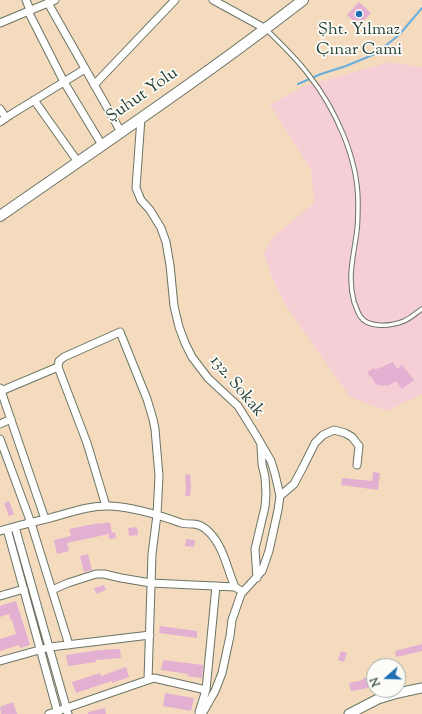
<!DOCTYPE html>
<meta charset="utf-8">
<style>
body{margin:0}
#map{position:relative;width:422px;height:714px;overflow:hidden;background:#f4dbbe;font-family:"Sorts Mill Goudy",serif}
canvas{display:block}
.north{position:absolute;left:366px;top:658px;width:40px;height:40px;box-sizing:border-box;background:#fdfcf7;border:1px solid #a4b0a9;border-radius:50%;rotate:250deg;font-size:11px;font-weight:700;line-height:16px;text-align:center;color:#1f3d34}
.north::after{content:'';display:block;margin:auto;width:14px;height:18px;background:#1f6fb2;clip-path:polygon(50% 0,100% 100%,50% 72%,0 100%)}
</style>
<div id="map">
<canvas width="422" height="714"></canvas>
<div class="north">N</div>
</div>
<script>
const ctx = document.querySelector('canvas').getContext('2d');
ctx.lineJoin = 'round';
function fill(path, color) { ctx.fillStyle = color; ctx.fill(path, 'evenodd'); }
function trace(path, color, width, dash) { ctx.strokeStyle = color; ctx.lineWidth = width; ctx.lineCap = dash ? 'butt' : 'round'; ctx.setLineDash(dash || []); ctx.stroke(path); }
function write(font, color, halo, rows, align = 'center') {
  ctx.font = font + ' "Sorts Mill Goudy",serif'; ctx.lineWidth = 3.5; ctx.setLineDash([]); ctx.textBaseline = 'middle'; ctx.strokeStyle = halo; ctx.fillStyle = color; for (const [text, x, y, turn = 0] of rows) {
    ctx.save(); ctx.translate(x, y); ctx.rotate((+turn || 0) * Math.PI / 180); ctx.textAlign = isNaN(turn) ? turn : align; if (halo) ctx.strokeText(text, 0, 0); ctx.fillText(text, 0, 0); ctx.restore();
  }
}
fill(new Path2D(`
 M390,62L422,67V394L387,411L350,397L286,306L272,278L264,253L273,237L314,203L311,170L270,105L304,86Z`), '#f6cfd6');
trace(new Path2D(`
 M298,84L321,74L346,66L375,54L399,35L422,8`), '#67aede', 2);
fill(new Path2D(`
 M359,2L371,13L359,26L347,15Z
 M393,362L397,369L402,365L414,380L402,389L396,381L387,386L386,385L384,386L383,385L381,386V385L379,386L378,384L376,385L371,376L370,377L367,372L374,368L375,370L380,367V368Z
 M373,472L380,473L378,490L341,485L342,478L372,481Z
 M190,474L191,487L190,496H185L186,487L185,475Z
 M9,501L14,514L9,516L4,503Z
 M110,522L112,533L115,532L116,538L109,539V534L67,543L69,551L57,554L54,540L71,536L69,529L99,523V524Z
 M137,527L138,535L129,536L128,528Z
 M186,539L195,540L194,547L185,546Z
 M88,554L92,570L84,572L80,556Z
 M104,585L106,590L96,594L94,588Z
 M16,601L30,645L20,648L19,645L0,651V639L16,634L12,620H10L9,614L0,617V606Z
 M160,626L197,631V638L159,633Z
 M422,644V651L396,657L395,651Z
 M120,649L121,658L96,660V662L68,666L66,655L99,650Z
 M341,651L347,653L344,662L338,660Z
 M163,660L203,665L202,678L187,676L188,674L161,670Z
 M126,667L129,677L112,683V681L76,693L72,682L100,673L101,676Z
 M374,677V687L351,691L349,683L363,680V678Z
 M165,693L194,698L191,711L163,706Z
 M13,702L17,714H1L0,707Z
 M105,708L106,714H88V712Z`), '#e4b0d2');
const service = new Path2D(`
 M267,30C281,44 296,58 308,74C335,108 358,158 358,202C358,211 358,221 357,230C354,255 347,276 354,302C356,306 357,311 360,316C368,329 392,326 404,321C411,318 416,313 422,309`);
const minor = new Path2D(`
 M26,0L30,10
 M213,0L266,29
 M48,3L121,132
 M28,11L64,82L102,145
 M0,23L55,0
 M94,85L175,0
 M34,100L78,162
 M0,109L6,118
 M141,118L136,188L141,200L150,210L161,228L166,242L170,265L174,306L179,327L185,343L192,357L208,378L238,406L256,435L271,461L275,474L280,496L278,510L269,551L262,571L241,594L232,620L230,636L222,673L215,691L202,714
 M0,122L10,115L85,69
 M58,367L59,361L64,357L120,332L147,399L153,419L155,429L159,476L157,515L152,554L148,680
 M0,388L45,519
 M1,391L58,367L87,443L106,506
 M0,424L11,419
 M0,439L31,523L69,645
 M280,496L294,484L303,467L315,443L323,435L334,430L345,433L352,437L359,446L357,465
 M15,527L68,714
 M7,529L58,714
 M0,531C17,526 33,522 50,518C69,513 90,505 110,506C134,507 159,515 181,523C185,524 189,524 193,524C199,524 205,528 209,532C224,547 227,569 235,587L243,592
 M257,578L255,549L265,507L266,494L265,477L262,464L261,446
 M52,590L68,583L96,574H104L121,578L151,583L235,587
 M0,596L24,589
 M0,661L50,647L150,635
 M199,712L206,690L216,586
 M49,714L148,680L154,678L206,690`);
const tertiary = new Path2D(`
 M349,714L378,699L398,693L422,688`);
const secondary = new Path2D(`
 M0,216C102,145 205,76 303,0`);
trace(service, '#6a7464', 5.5);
trace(minor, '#6a7464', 9);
trace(tertiary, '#6a7464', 11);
trace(secondary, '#6a7464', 12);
trace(service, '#fff', 3.5);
trace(minor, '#fff', 7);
trace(tertiary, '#fff', 9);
trace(secondary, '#fff', 10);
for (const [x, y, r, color] of [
 [359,14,4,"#1f6fb2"]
]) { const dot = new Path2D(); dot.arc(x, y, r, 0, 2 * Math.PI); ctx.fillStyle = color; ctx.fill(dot); trace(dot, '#fdfcf7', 1.5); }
write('17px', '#1f3d34', '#fdfcf7', [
 ["Şht. Yılmaz",359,31],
 ["Çınar Cami",359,51]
]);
write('17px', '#1f3d34', '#fdfcf7', [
 ["Şuhut Yolu",143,96,-35],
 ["132. Sokak",236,387,50]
]);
</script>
